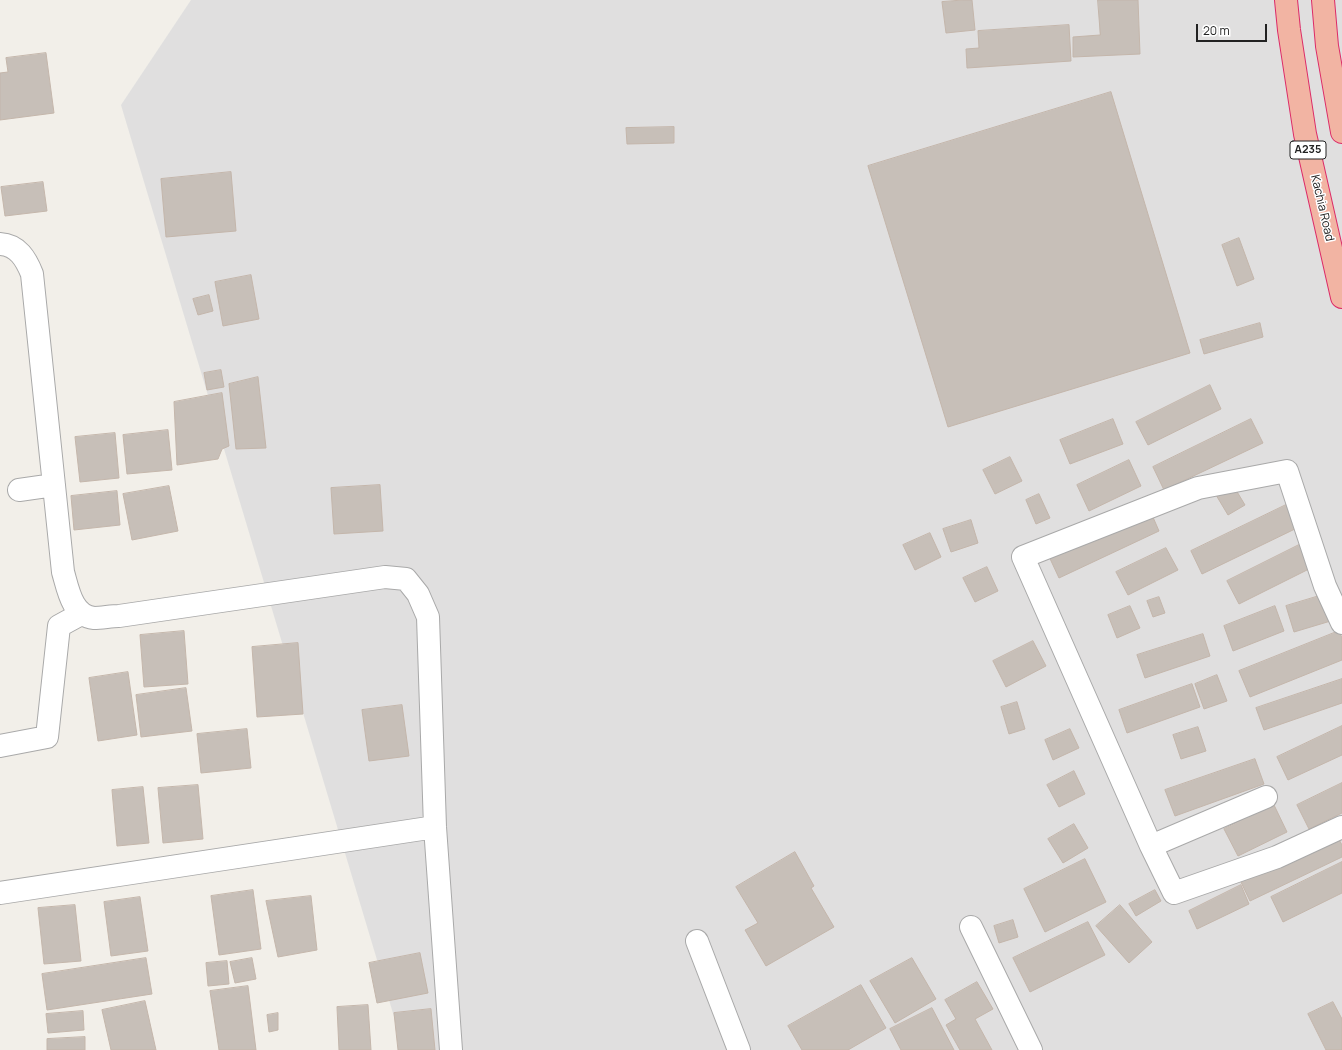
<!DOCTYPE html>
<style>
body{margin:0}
#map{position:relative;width:1342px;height:1050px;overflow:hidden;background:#f2efe9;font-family:Manrope,sans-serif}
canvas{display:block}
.scale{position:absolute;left:1196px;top:24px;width:71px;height:18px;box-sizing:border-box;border:2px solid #222;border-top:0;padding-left:5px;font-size:12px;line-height:14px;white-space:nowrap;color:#222;-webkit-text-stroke:3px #fff;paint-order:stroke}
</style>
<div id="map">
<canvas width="1342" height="1050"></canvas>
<div class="scale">20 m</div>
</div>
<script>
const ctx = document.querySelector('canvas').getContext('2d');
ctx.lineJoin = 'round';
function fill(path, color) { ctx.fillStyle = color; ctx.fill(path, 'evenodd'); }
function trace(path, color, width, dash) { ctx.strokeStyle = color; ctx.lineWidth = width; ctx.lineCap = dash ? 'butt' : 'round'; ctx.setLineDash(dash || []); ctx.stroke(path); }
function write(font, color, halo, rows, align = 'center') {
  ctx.font = font + ' Manrope,sans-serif'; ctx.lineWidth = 3; ctx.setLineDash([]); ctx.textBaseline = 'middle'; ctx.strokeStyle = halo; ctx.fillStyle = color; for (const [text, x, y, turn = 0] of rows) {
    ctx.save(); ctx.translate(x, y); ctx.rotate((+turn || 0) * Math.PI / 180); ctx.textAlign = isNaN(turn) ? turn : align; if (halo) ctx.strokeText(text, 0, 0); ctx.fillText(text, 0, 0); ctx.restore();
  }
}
fill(new Path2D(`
 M191,0H1342V1050H404L121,105Z`), '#e0dfdf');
const building = new Path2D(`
 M963,0H972L975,30L946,33L942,2Z
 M1098,0H1138L1140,54L1073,57V37L1100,35Z
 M1069,25L1071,61L967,68L966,49L979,48L978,31Z
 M46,53L54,113L0,120V73L8,72L6,58Z
 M1111,92L1190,353L948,427L868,166Z
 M674,127V143L627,144L626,128Z
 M231,172L236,231L166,237L161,179Z
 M43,182L47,211L5,216L1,187Z
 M1239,238L1254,279L1237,286L1222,245Z
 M251,275L259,319L223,326L215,282Z
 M209,295L213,311L198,315L193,299Z
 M1260,323L1263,337L1204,354L1200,340Z
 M221,370L224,387L207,390L204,373Z
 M258,377L266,448L236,449L229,384Z
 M1210,385L1221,409L1148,445L1136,422Z
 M222,393L229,446L222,449L218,459L177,465L174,402Z
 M1113,419L1123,444L1070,464L1060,440Z
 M1251,419L1263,443L1164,490L1153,467Z
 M168,430L172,470L127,474L123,435Z
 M115,433L119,478L80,482L75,437Z
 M1010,457L1022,481L995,494L983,470Z
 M1129,460L1141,486L1089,511L1077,485Z
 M1230,480L1245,505L1228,515L1213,490Z
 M380,485L383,531L334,534L331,488Z
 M169,486L178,531L132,540L123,494Z
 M117,491L120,525L74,530L71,496Z
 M1039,494L1050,518L1036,524L1026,500Z
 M1286,505L1297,528L1202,574L1191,551Z
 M1149,508L1159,531L1059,578L1046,550Z
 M971,520L978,543L951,552L943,529Z
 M930,533L941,557L915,570L903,545Z
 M1303,543L1315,566L1239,604L1227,581Z
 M1166,548L1178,570L1128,595L1116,572Z
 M987,567L998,591L975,602L963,578Z
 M1326,594L1334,620L1294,632L1286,606Z
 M1159,597L1165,613L1153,617L1147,601Z
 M1130,606L1140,628L1117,638L1108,615Z
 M1275,606L1284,631L1233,651L1224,626Z
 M184,631L188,684L144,687L140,635Z
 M1339,631L1342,638V660L1250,697L1239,671Z
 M1203,634L1210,656L1145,678L1137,655Z
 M1033,641L1046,666L1006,687L993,661Z
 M298,643L303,714L257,717L252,647Z
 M128,672L137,735L98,741L89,678Z
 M1217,675L1227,701L1204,709L1195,684Z
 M1342,679V703L1264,730L1256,708Z
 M1192,684L1200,707L1127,733L1119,710Z
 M186,688L192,731L141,737L136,695Z
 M1017,702L1025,729L1009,734L1001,707Z
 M402,705L409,756L369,761L362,710Z
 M1342,726V755L1288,780L1277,757Z
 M1198,727L1206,751L1181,759L1173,735Z
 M247,729L251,768L201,773L197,734Z
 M1070,729L1079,748L1053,760L1045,740Z
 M1255,759L1264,784L1175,816L1165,790Z
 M1074,771L1085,794L1059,807L1047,785Z
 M1342,783V813L1309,829L1297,805Z
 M198,785L203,839L163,843L158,788Z
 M143,787L149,843L117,846L112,790Z
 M1274,805L1287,832L1238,856L1224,829Z
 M1074,824L1088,848L1063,863L1048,839Z
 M1336,834L1342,845V857L1250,901L1240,880Z
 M795,852L814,886L811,888L834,927L766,966L745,930L758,923L736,887Z
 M1085,859L1106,902L1045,932L1024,889Z
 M1342,862V893L1283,922L1271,897Z
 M1241,885L1249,904L1197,929L1189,911Z
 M253,890L261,949L219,955L211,896Z
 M1155,890L1161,901L1136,916L1129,904Z
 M311,896L317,950L278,957L266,901Z
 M140,897L148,951L111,956L104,902Z
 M75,905L81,961L44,964L38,908Z
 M1120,905L1152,942L1129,963L1096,926Z
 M1013,920L1018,937L999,943L994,926Z
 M1088,922L1105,955L1030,992L1013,958Z
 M420,953L428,993L377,1003L369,963Z
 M146,958L152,994L47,1010L42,974Z
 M252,958L256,979L235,983L230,962Z
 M912,958L936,999L895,1023L870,981Z
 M227,961L229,984L208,986L206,963Z
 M977,982L993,1009L975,1019L992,1050H960L946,1025L956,1019L945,1000Z
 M861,985L886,1028L848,1050H802L788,1026Z
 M248,986L256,1050H219L210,991Z
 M145,1001L156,1050H111L102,1010Z
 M1333,1002L1342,1019V1050H1326L1308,1014Z
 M368,1005L371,1050H339L337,1007Z
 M932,1008L954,1050H901L890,1029Z
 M431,1009L435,1050H398L394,1013Z
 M83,1011L84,1030L48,1033L46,1014Z
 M278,1013V1030L269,1032L267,1015Z
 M85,1037V1050H47V1039Z`);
fill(building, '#c7bfb8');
trace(building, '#c4b6ab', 1);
const minor = new Path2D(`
 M0,244C18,245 26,259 32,274L63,572C68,589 72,616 94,618C102,618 111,616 119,616L385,577L406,579L418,594L428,617L435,827L451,1050
 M19,490L54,485
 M1342,623L1325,586L1287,471L1198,488L1023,557L1151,846L1174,893L1277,857L1342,827
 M0,746L47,737L59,626L81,614
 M1151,846L1266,797
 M0,893L435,827
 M971,927L1031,1050
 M697,941L739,1050`);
const trunk = new Path2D(`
 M1286,0L1289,30L1305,134L1342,297
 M1323,0L1327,46L1342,132`);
trace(minor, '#a9a9a9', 24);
trace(trunk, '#dc2a67', 24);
trace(minor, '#fff', 22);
trace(trunk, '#f2b4a3', 22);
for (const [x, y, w] of [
 [1308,150,36]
]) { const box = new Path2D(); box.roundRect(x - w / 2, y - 9, w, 18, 3); ctx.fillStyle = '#fff'; ctx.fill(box); trace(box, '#222', 1); }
write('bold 11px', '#222', null, [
 ["A235",1308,150]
]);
write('12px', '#222', '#fff', [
 ["Kachia Road",1322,208,77]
]);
</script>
